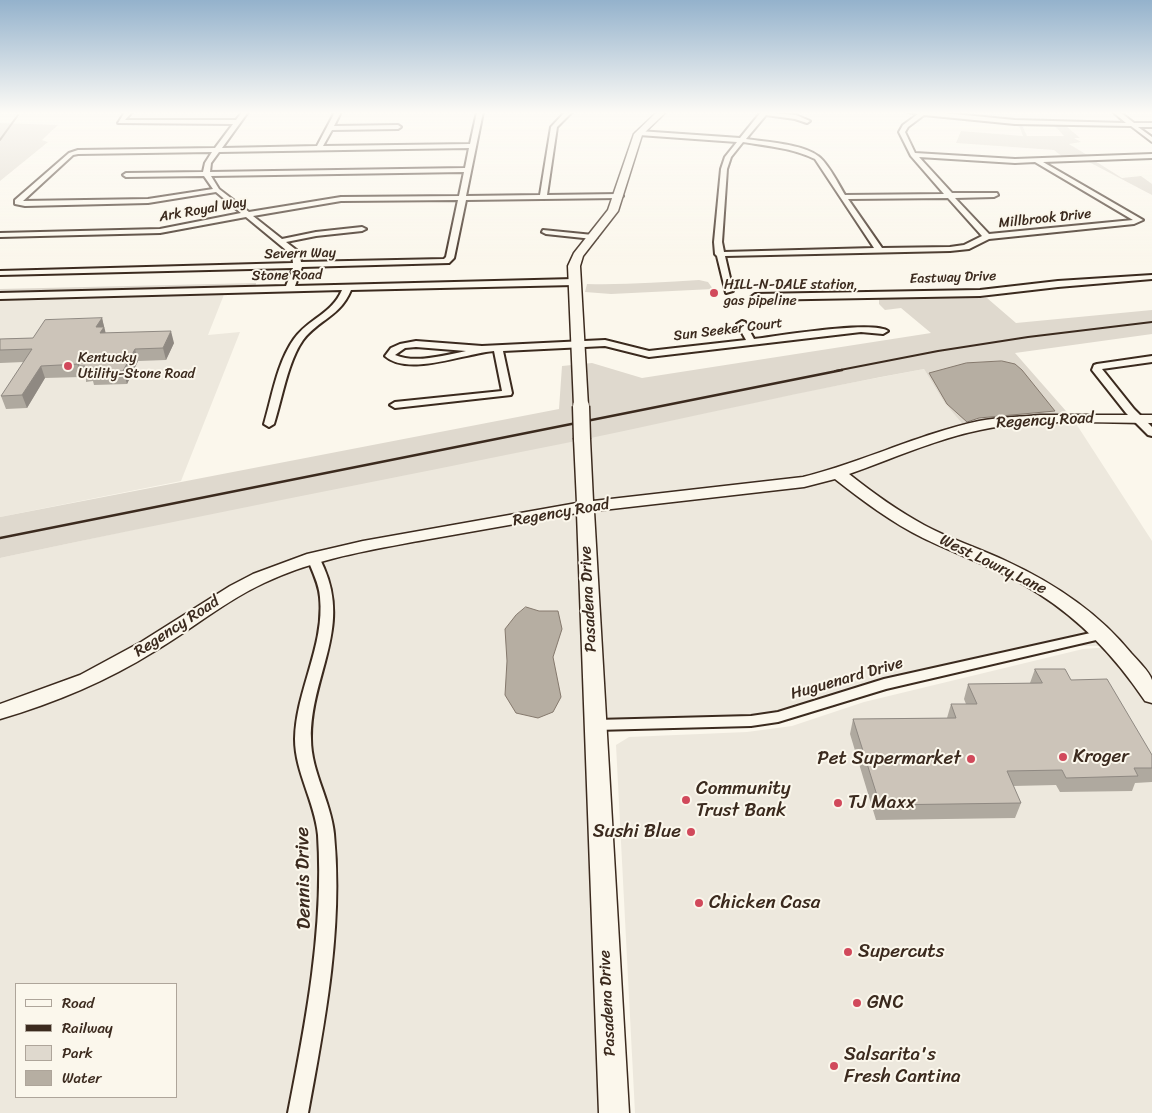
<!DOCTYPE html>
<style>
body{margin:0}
#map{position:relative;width:1152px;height:1113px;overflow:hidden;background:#fbf7ec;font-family:Sriracha,sans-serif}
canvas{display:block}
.legend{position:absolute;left:15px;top:983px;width:162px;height:115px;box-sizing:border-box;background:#fbf7ec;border:1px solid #aea59a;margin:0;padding:6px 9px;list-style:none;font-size:15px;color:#3b2a1e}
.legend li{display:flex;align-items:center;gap:10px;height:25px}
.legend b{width:25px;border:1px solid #aea59a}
</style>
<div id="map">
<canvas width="1152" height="1113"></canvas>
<ul class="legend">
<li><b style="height:6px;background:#fbf7ec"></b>Road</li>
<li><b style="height:6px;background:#3b2a1e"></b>Railway</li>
<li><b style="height:14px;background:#dfd9ce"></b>Park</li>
<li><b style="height:14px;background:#b6aea2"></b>Water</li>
</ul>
</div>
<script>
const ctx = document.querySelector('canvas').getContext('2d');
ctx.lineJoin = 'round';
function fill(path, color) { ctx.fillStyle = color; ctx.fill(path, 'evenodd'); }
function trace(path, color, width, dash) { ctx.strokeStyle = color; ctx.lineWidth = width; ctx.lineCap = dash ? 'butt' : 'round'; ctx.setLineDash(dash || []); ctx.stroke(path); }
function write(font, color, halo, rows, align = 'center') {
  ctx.font = font + ' Sriracha,sans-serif'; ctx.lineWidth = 4; ctx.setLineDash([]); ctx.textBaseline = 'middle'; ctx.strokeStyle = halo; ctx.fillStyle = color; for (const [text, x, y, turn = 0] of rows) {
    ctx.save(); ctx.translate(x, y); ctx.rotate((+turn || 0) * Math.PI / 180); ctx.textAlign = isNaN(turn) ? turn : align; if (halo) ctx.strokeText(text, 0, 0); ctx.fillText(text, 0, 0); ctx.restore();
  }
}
fill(new Path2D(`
 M225,292L208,335L240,332L181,481L0,517V297Z
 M924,369L944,402L1073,419L1152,541V1113H635L616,745L629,737L747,732L792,726L864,702L1083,649L1124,646H1050L778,717L596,725L614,1113H0V558L193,517L582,439L813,390ZM16,984H176V1097H16Z`), '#ede8dd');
fill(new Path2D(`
 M0,123L58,125L42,140L48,142L0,181Z
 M1018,123H1021L1027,136H1064L1054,125H1065L1080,138H1074L1081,142L1069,144L1089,156L1064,158L1054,150L956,143L961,131L1023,136Z
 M1087,161H1095L1122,178L1141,176L1152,184V195Z
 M699,280L708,282L713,289L611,294L585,292L587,284C625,285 662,282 699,280Z
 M256,283L255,291L0,297V289Z
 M879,298H987L1016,323L1152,310V334L1015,353L1073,419L967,429L944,402L924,369C809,390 695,416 581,440C387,479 193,517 0,558V517L559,409L562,366L592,363L642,378L931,333L901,308L885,310L879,304Z`), '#dfd9ce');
const water = new Path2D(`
 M1002,361L1015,364L1022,370L1055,411L979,418L967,422L947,404L929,373L966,363Z
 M526,607L539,611H558L562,629L553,657L561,697L553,712L538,718L516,713L505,695L507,661L505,629L516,615Z`);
fill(water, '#b6aea2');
trace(water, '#85796d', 1);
trace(new Path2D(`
 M0,140L18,115`), '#85796d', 2);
const street = new Path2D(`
 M125,112H132L125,120H236L242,112H248L222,148L317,146L335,112H341L334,126L398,125L401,127L398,129L332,130L323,146L470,144L477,112H483L466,196L540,195L551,127L565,112H572L557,127L547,195L619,194L623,196L619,198L466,200L454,258L449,263L302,267L295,286L574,279L578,282L574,285L351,290C340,317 319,319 303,340C288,361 282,399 274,424L269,427L264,424C272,397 277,363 294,339C308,319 332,314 342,290L0,299V293L286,286L293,268L0,275V271L293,263L292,255L246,217L160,233L0,237V233L160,229L241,213L216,192L148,203L25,206L15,204V200L69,153L78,150L215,148L233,124L118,123ZM469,148L465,168L210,172L211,163L219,152ZM212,152L205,163L203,172L126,173L123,175L126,177L204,176L213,189L148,199L23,201L73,155L78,154ZM464,172L459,196L341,197L249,212L219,189L211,176ZM458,200L446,257L444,259L301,262L299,252L286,242L316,236L362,231L366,229L362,227L316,232L282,239L253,216L341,201Z
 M761,112L796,115L810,121L807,123L795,119L766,115L746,139C766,142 803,144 818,156C828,163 839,185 845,195L944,194L911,156L899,132L903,125L918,114L908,112H934L1015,120L1126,123L1113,112H1120L1134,123H1152V127H1138L1152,137V142L1131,126L1015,124L924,115L908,127L905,132L915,153L1015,159L1152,154V158L1043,162L1143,220L1134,224L989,239L969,249L950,251L725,256L733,291L726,293L717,256L715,254L714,242L721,169L725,157L737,142L639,135L636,133L639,131L740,138ZM743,142C768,146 792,148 815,159L874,248L724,252L722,242L727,169L731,157ZM919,157L1015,163L1035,162L1133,220L989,234L955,198L994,197L998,195L997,193H952ZM948,198L982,236L964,245L950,247L882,248L848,199Z
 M543,230L593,235L597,237L593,239L546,234L542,232Z
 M1152,275V279L1058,287L980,296L755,300L751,297L755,294L980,290L1058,281Z
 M742,321L745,322L754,339C777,336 874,320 888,331L883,334L861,332L649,357L605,346L503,351L512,393L511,395L395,408L390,405L395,402L502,391L494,351C466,353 408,377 385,356L391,348L400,344L416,341L482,346L605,340L649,351L746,340L737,324ZM416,347L466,351C445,355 416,364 395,355L405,348Z
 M1152,356V362L1102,369L1134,409L1152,427V436L1148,435L1126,413L1092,370L1094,365L1097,364Z
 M313,554C320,556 321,562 324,568C351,630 310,677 311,739C311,772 331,801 334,834C343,928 325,1021 308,1113H288C306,1022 324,928 318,835C315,802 295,772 295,739C296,690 325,646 320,597C319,584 312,570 307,558Z
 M1104,630L1109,631L1111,634L1109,637L886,689L778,722L751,726L596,730L591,729L588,725L591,721L596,720L751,716L778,712L884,679Z`);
const secondary = new Path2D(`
 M657,112H666L642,135L618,211L583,256L580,266L588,406L586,409H576L574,406L568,266L574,253L608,210L634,134Z
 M1040,415H1152V423C1097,423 1034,418 980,430C936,439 892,459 849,474C873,493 898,511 924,525C950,539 978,548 1004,560C1052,582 1098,612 1131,653C1138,661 1149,671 1152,680C1152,687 1152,697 1152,703L1145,701C1116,658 1083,622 1039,594C1003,570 962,557 923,538C891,522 863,501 835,479L804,487L594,511L629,1113H599L577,513C526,522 475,531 424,540C370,550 314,559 264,583C225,601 192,629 155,651C107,681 55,703 0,719V704L80,675L141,642L230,586L253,574L307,554L363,541L577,503L574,439L577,436H587L590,439L593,501L803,477C863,462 919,434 979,421C999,417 1020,417 1040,415Z`);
trace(street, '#3b2a1e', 4);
trace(secondary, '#3b2a1e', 3);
fill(street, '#fbf7ec');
fill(secondary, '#fbf7ec');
trace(new Path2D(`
 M835,371L938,351L1028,337L1152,322`), '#3b2a1e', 2);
trace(new Path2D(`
 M0,538L842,370`), '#3b2a1e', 2.5);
const secondaryBridge = new Path2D(`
 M581,406L582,439`);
trace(secondaryBridge, '#3b2a1e', 19, []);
trace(secondaryBridge, '#fbf7ec', 16);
fill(new Path2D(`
 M102,318L105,333L174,343L166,360L138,361L127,384L94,385L93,381L86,382V378L82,379L81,377L45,378L27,408L6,409L1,396L24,362L0,363V339L33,338Z
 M1035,669L1071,680L1152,755V782L1135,783L1132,791L1060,792L1056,785L1013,786L1021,803L1015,818L876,820L850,734L853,719L947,718L951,704H966L964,699L968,684L1030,683Z`), '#afa99f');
fill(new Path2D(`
 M102,318L105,330L107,339L100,340L96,327Z
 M171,331L174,343L166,360L163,348Z
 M135,349L138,361L127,384L123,371Z
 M41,366L45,378L27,408L22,395Z`), '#8f8982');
const building = new Path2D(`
 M102,318L96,327H104L100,333L171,331L163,348L135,349L123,371L90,373L93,369H83L85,366H78L79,364L41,366L22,395L1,396L32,349L0,350V339L33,338L45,320Z
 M1035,669H1065L1071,680L1107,679L1152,755V768H1134L1138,776L1066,778L1062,770L1007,771L1021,803L880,805L853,719L956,718L951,704H977L968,684L1042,683Z`);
fill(building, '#ccc4b9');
trace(building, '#8f8982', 1);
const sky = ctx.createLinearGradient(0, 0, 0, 268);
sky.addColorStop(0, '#94b2cc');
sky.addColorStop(0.42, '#fdfbf6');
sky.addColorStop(1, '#fdfbf600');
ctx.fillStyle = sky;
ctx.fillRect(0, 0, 1152, 268);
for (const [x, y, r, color] of [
 [714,293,5,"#d1495b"],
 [68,366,5,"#d1495b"],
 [1063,757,5,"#d1495b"],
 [971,759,5,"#d1495b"],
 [686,800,5,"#d1495b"],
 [838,803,5,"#d1495b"],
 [691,832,5,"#d1495b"],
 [699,903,5,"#d1495b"],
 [848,952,5,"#d1495b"],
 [857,1003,5,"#d1495b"],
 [834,1066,5,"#d1495b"]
]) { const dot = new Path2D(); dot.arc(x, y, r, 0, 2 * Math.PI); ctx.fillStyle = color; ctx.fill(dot); trace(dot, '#fbf7ec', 2); }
write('14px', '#3b2a1e', '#fbf7ec', [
 ["Ark Royal Way",203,210,-10],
 ["Millbrook Drive",1045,219,-6],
 ["Severn Way",300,254,-1],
 ["Stone Road",287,276,-1],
 ["Eastway Drive",953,278,-2],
 ["Sun Seeker Court",728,330,-7]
]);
write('14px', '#3b2a1e', '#fbf7ec', [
 ["HILL-N-DALE station,",724,285],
 ["gas pipeline",724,301],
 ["Kentucky",78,358],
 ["Utility-Stone Road",78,374]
], 'left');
write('16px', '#3b2a1e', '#fbf7ec', [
 ["Regency Road",1045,421,-3],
 ["Regency Road",561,513,-10],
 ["West Lowry Lane",993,565,26],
 ["Pasadena Drive",589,599,-93],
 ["Regency Road",177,627,-33],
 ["Huguenard Drive",847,679,-16],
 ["Pasadena Drive",608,1003,-93]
]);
write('19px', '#3b2a1e', '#fbf7ec', [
 ["Kroger",1073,757],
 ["Pet Supermarket",961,759,"right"],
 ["Community",696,789],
 ["Trust Bank",696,811],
 ["TJ Maxx",848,803],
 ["Sushi Blue",681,832,"right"],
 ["Chicken Casa",709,903],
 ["Supercuts",858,952],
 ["GNC",867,1003],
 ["Salsarita's",844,1055],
 ["Fresh Cantina",844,1077]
], 'left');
write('19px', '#3b2a1e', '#fbf7ec', [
 ["Dennis Drive",304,878,-91]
]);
</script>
